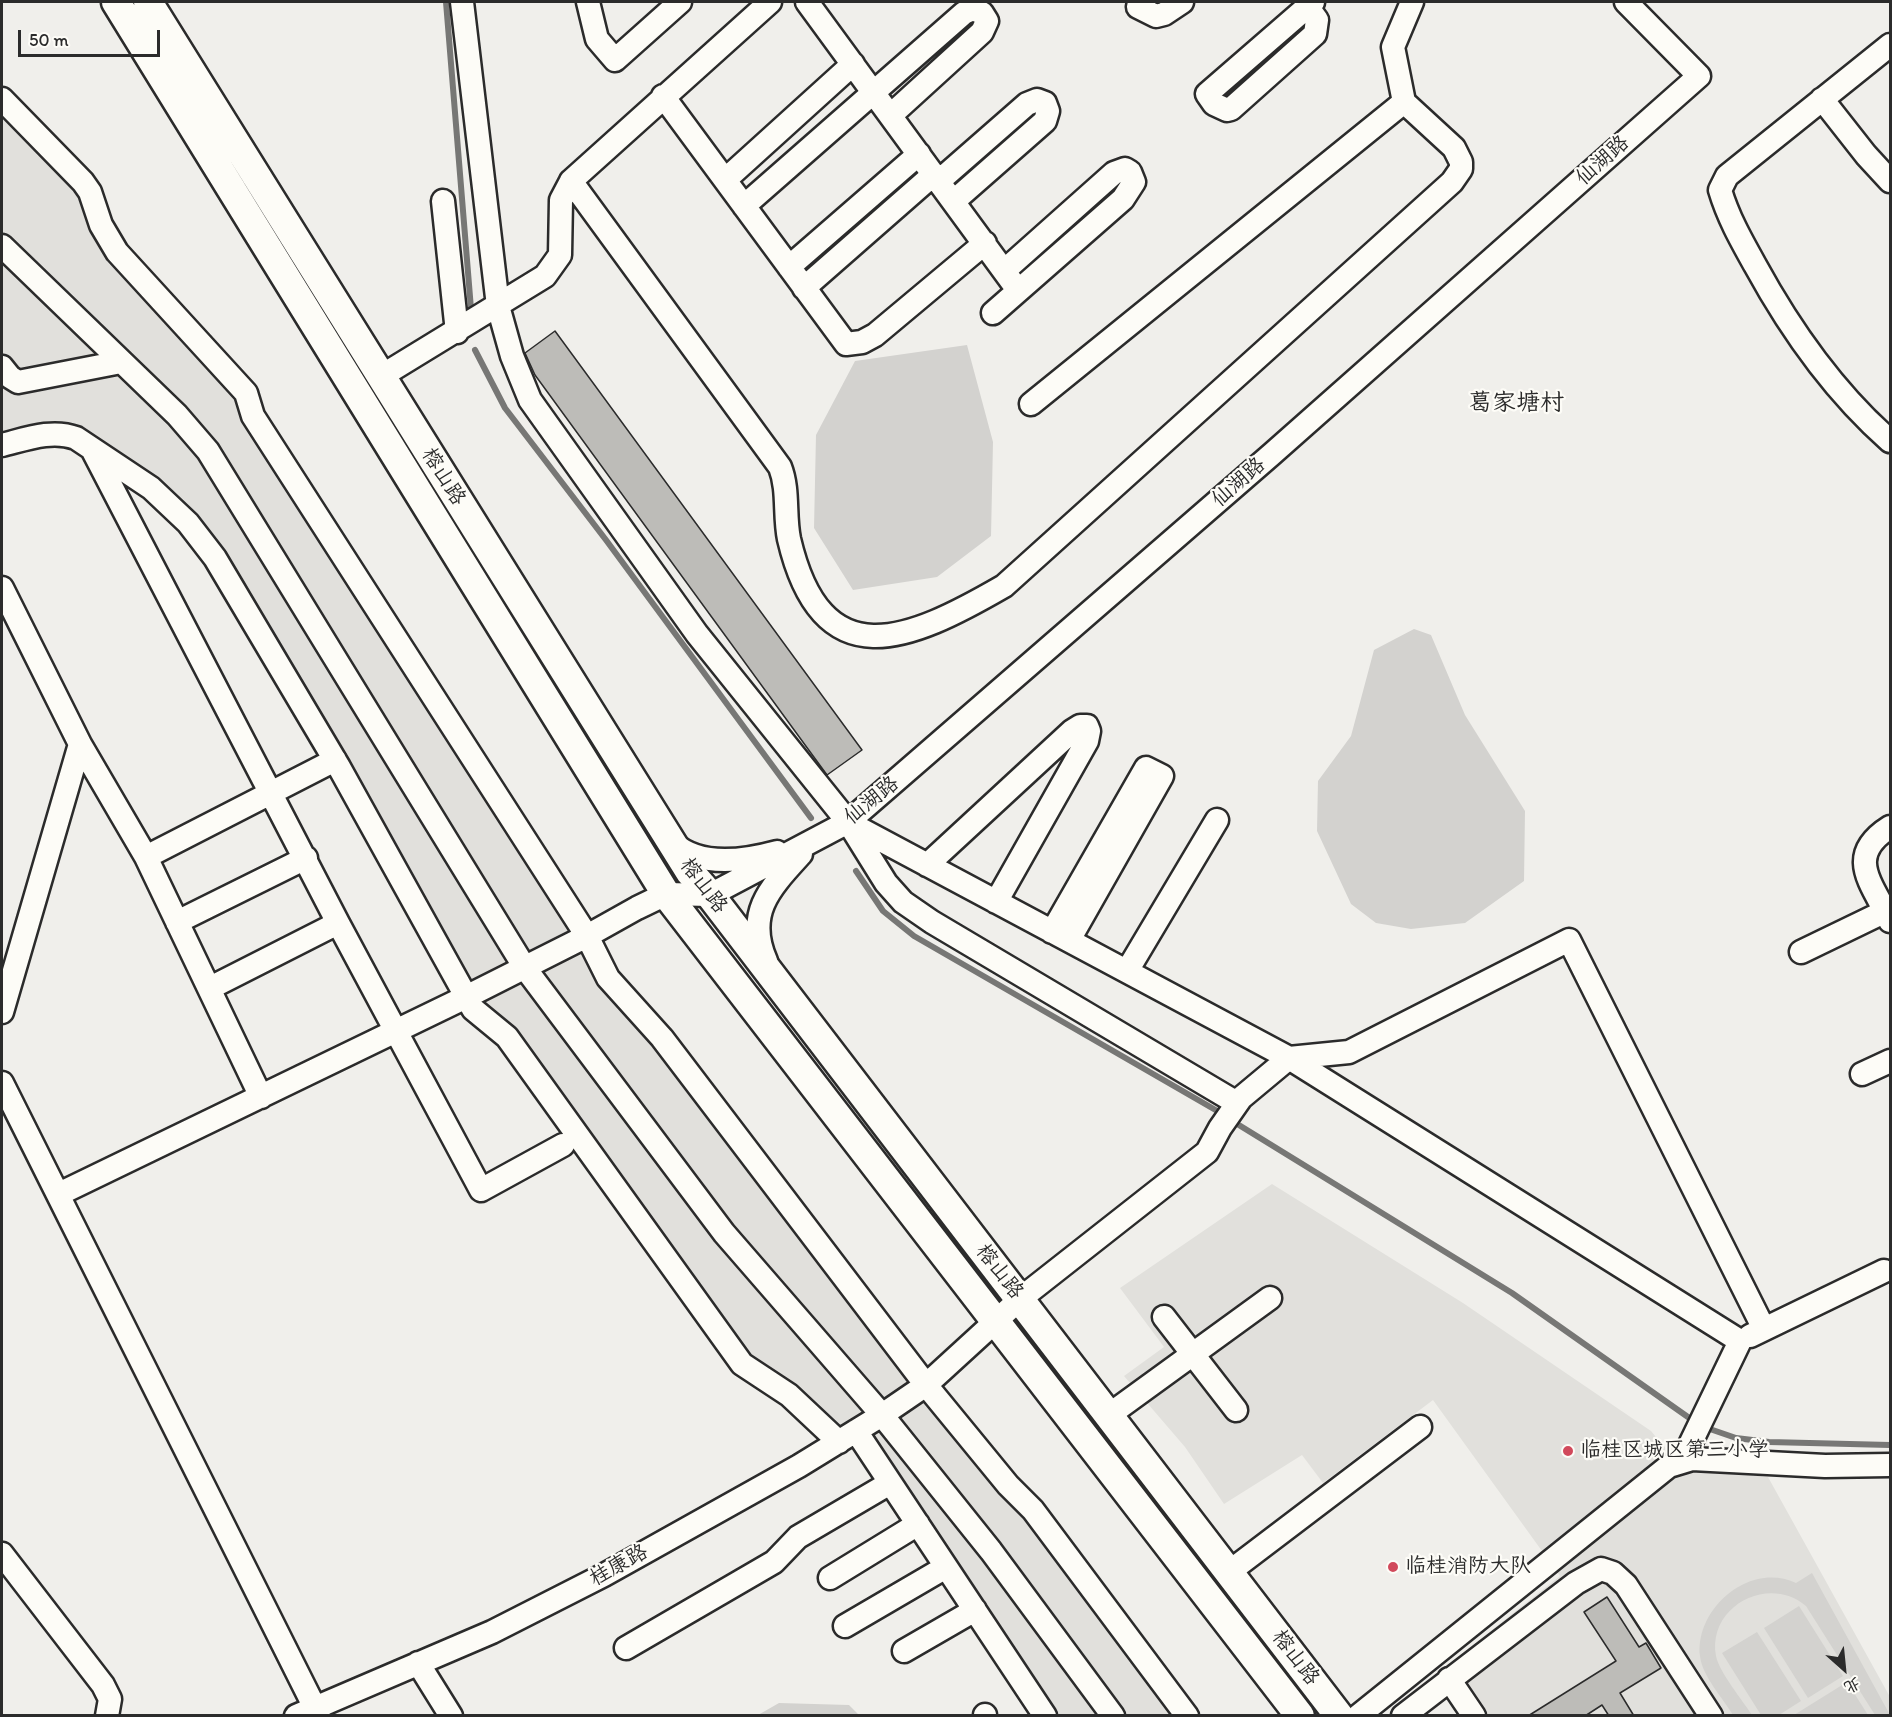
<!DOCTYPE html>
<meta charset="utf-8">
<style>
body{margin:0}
#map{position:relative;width:1892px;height:1717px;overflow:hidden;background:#f0efeb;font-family:Itim,"LXGW WenKai TC",sans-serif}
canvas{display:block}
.frame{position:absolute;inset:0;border:3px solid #2b2b2b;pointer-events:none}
.north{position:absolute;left:1814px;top:1639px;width:60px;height:60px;-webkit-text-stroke:4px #fdfcf7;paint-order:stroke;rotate:153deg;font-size:16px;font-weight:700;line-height:24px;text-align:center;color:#2b2b2b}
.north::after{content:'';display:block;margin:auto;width:21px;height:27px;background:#2b2b2b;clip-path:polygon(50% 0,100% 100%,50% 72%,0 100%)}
.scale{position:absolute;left:18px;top:30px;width:142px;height:27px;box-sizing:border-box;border:3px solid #2b2b2b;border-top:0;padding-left:8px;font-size:18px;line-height:21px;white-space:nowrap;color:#2b2b2b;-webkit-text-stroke:4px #fdfcf7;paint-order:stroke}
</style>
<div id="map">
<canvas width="1892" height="1717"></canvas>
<div class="frame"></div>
<div class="north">北</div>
<div class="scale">50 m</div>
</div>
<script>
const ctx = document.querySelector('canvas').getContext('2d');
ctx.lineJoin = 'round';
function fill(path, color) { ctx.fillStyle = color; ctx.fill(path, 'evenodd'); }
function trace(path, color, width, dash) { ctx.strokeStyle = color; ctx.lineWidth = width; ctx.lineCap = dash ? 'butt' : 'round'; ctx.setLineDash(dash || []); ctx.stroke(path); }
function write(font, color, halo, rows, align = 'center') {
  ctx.font = font + ' Itim,"LXGW WenKai TC",sans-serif'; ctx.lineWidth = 4.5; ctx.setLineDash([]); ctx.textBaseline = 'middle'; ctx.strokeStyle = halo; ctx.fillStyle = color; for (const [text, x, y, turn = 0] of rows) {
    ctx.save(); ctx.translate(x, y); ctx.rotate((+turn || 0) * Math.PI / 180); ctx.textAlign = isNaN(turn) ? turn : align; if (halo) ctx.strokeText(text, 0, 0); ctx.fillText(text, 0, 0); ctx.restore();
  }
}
fill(new Path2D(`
 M2,99L64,164L101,225L246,393L587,936L1187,1715H1045L856,1432L839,1442L757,1376L481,1017L215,558L76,438L2,445Z
 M1272,1184L1463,1303L1651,1431L1682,1468L1768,1477L1890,1697V1715H1463L1435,1675L1560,1576L1433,1400L1323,1483L1302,1455L1224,1504L1185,1447L1124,1376L1164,1347L1120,1288Z`), '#e1e0dc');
fill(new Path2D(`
 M967,345L993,442L991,536L937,577L853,590L814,528L816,435L855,361Z
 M1414,629L1431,635L1465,715L1525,811L1524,881L1465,923L1411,929L1376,923L1351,904L1317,831L1318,781L1351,736L1374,650Z
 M1812,1573L1890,1715H1875L1806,1606C1769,1574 1707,1606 1716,1656C1719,1672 1743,1701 1752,1715H1733C1723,1698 1702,1676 1700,1656C1695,1608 1750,1561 1796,1583Z
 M1799,1606L1843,1676L1808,1698L1764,1628Z
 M1757,1632L1801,1701L1779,1715H1761L1722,1653Z
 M1847,1682L1868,1715H1794Z
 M779,1703L849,1705L859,1715H758Z`), '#d3d2cf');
trace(new Path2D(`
 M446,2L471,309
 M475,350L505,408L606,540L811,818
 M856,871L883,911L914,936L1219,1112
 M1234,1122L1512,1293L1695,1422
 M1704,1427L1736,1438L1769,1442L1890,1445`), '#777775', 6);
const building = new Path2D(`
 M555,331L862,750L827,775L535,375L525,353Z
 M1607,1597L1639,1647L1646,1643L1661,1668L1620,1693L1634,1716H1609L1602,1705L1585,1716H1528L1616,1661L1584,1612Z`);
fill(building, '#bdbcb8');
trace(building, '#2b2b2b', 1.5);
const minor = new Path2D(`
 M462,2L498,306L512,356L530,400L697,634L848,822L886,883L903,902L932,922L1237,1103
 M588,2L597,39L615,60L680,2
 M807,2L1012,282
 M1144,2L1138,7L1156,16L1164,14L1182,2
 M1307,6L1317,20L1315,34L1231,109L1227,110L1214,104L1207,94L1313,2
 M1890,45L1727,176L1720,190C1728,217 1741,240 1755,265C1791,331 1833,391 1890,441
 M663,96L846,344L862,342L875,335L985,243
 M2,99L83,182L90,192L101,225L117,252L246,393L253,416L587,936L608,978L662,1038L926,1385L1008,1485L1033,1510L1187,1716
 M1822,99L1866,155L1890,181
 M1404,102L1393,47L1412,2
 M725,180L853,64
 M571,181L780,467C789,490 784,515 789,539C822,680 909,641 1004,586L1452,182L1461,169V162L1454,148L1404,102L1031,404
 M939,181L1027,104L1037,100L1045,103L1048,111L1045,121L954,201
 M443,201L457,332
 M744,206L964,13L973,9L982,13L987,21L982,32L891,115
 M2,246L177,415L208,451L525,968L724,1233L882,1415L991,1551L1113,1716
 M789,267L919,154
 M804,288L934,174
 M993,313L1123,199L1134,182L1130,172L1125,169L1114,173L1004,271
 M2,367L10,377L18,382L121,362
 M380,377L545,276L560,255L561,200L571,181L770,2
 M2,445C26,439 52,429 76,438L151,488L188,523L215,558L339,767L473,1009L507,1037L742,1364L789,1395L839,1442
 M92,449L338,923L481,1190L563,1145
 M2,588L80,744L2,1012
 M80,744L146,857L261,1097
 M849,823L1289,1058L1740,1341L1682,1461
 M1890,827C1844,856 1872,883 1890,921
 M672,842C699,868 744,861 777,852
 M146,857L335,760
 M927,865L1072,731L1080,726H1087L1089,731L1087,741L996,902
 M177,922L306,858
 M1052,932L1146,768L1162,776L1069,940
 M1801,952L1890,909
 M766,961C745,913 770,888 801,854
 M1127,971L1217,820
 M210,988L338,923
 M1862,1074L1890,1061
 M2,1083L319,1716
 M59,1194L466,997L587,936L637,908L666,894L710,895L848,822L1272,454L1699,76L1626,2
 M1164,1317L1236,1410
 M1750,1336L1884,1271
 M1109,1415L1270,1298
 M856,1431L1045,1716
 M2,1554L103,1685L110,1699L107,1716
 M1229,1572L1420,1427
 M830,1578L918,1524
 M845,1626L946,1567
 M626,1648L774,1562L798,1537L890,1483
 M904,1651L975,1610
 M418,1663L451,1716
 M1449,1679L1474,1716
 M296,1716L492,1632L604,1575L799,1466L882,1415L926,1385L1020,1299L1207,1152L1220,1128L1241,1098L1289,1058L1349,1052L1569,940L1764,1329
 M985,1716V1715
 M1358,1716L1669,1466L1692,1459L1825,1466L1890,1465
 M1403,1716L1576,1583L1601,1569L1613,1573L1626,1585L1711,1716`);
const major = new Path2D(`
 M116,2L666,894L1300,1716
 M148,2L690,872L710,895L1339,1716`);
trace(minor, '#2b2b2b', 27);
trace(major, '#2b2b2b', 33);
trace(minor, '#fdfcf7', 22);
trace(major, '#fdfcf7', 28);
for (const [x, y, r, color] of [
 [1568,1451,6,"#d1495b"],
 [1393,1567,6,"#d1495b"]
]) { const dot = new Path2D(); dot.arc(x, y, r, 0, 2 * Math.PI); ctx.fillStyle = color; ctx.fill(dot); trace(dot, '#fdfcf7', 2); }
write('21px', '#2b2b2b', '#fdfcf7', [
 ["仙湖路",1603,161,-42],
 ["榕山路",443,477,58],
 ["仙湖路",1239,483,-41],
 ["仙湖路",872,801,-39],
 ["榕山路",703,886,53],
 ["榕山路",999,1272,52],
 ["桂康路",619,1566,-29],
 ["榕山路",1295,1658,53]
]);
write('21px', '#2b2b2b', '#fdfcf7', [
 ["临桂区城区第三小学",1580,1451],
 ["临桂消防大队",1405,1567]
], 'left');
write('24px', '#2b2b2b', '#fdfcf7', [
 ["葛家塘村",1516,404]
]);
</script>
